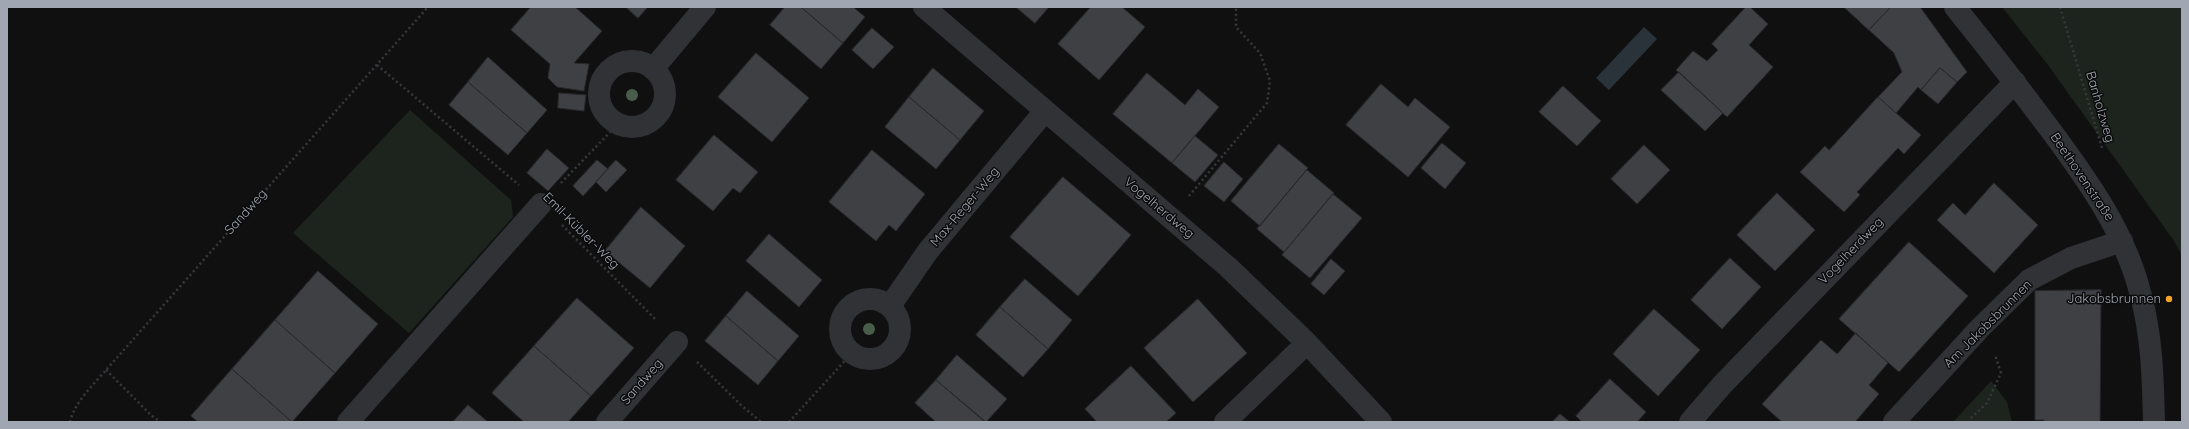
<!DOCTYPE html>
<meta charset="utf-8">
<style>
body{margin:0}
#map{position:relative;width:2189px;height:429px;overflow:hidden;background:#101011;font-family:Quicksand,sans-serif}
canvas{display:block}
.frame{position:absolute;inset:0;border:8px solid #a1a7b2;pointer-events:none}
</style>
<div id="map">
<canvas width="2189" height="429"></canvas>
<div class="frame"></div>
</div>
<script>
const ctx = document.querySelector('canvas').getContext('2d');
ctx.lineJoin = 'round';
function fill(path, color) { ctx.fillStyle = color; ctx.fill(path, 'evenodd'); }
function trace(path, color, width, dash) { ctx.strokeStyle = color; ctx.lineWidth = width; ctx.lineCap = dash ? 'butt' : 'round'; ctx.setLineDash(dash || []); ctx.stroke(path); }
function write(font, color, halo, rows, align = 'center') {
  ctx.font = font + ' Quicksand,sans-serif'; ctx.lineWidth = 3; ctx.setLineDash([]); ctx.textBaseline = 'middle'; ctx.strokeStyle = halo; ctx.fillStyle = color; for (const [text, x, y, turn = 0] of rows) {
    ctx.save(); ctx.translate(x, y); ctx.rotate((+turn || 0) * Math.PI / 180); ctx.textAlign = isNaN(turn) ? turn : align; if (halo) ctx.strokeText(text, 0, 0); ctx.fillText(text, 0, 0); ctx.restore();
  }
}
fill(new Path2D(`
 M2002,7H2182V256L2174,241L2048,65Z
 M410,110L511,200L513,217L409,333L293,233Z
 M1991,381L2007,402L2012,422H1953Z`), '#1c241d');
fill(new Path2D(`
 M1644,27L1657,39L1609,90L1596,78Z`), '#293339');
const building = new Path2D(`
 M531,7H575L602,31L574,63L589,64L584,91L557,87L548,78L550,64L511,30Z
 M626,7H648L638,18Z
 M785,7H801L843,43L821,69L770,25Z
 M801,7H853L865,17L843,43Z
 M1016,7H1049L1035,23Z
 M1091,7H1122L1145,27L1099,80L1058,44Z
 M1746,7H1750L1768,24L1749,45L1773,67L1727,117L1676,70L1693,51L1707,61L1718,50L1712,44Z
 M1844,7H1891L1869,30Z
 M1891,7H1920L1967,72L1957,82L1940,68L1921,90L1918,87L1896,113L1878,97L1902,72L1894,53L1869,30Z
 M872,28L894,47L873,69L852,50Z
 M756,53L809,98L772,142L718,97Z
 M488,57L547,110L527,133L468,82Z
 M933,68L984,111L960,140L909,97Z
 M1940,68L1957,82L1938,104L1921,90Z
 M1679,72L1723,113L1705,131L1661,90Z
 M1147,73L1185,105L1198,89L1219,107L1172,163L1113,114Z
 M468,82L527,133L508,155L449,105Z
 M1381,84L1408,107L1415,98L1450,127L1408,177L1346,125Z
 M1563,86L1601,121L1577,146L1539,112Z
 M559,93L586,95L584,111L558,108Z
 M909,97L960,140L936,169L885,127Z
 M1878,97L1921,135L1904,154L1898,148L1857,192L1860,195L1844,212L1800,172L1825,146L1829,150Z
 M714,135L758,172L740,193L733,188L713,211L676,180Z
 M1195,136L1218,155L1195,182L1172,163Z
 M1442,143L1466,163L1445,189L1421,168Z
 M1279,144L1308,168L1260,226L1231,201Z
 M1644,145L1670,170L1637,204L1611,179Z
 M547,149L569,168L548,191L527,173Z
 M872,150L925,194L896,231L889,225L876,241L829,202Z
 M597,160L608,169L583,196L573,186Z
 M616,160L627,170L606,192L596,182Z
 M1224,162L1243,179L1224,202L1204,186Z
 M1307,170L1334,193L1284,252L1257,229Z
 M1063,177L1131,235L1078,296L1010,237Z
 M1994,183L2038,225L1994,273L1937,220L1953,203L1965,215Z
 M1777,193L1815,230L1775,271L1737,235Z
 M1333,194L1362,218L1310,278L1282,255Z
 M641,207L685,246L650,288L605,251Z
 M769,234L822,280L799,307L746,261Z
 M1909,242L1968,296L1899,372L1839,319Z
 M1730,258L1761,287L1722,329L1691,300Z
 M1331,259L1345,271L1324,295L1311,284Z
 M318,271L378,324L335,373L275,320Z
 M1025,279L1072,320L1048,349L1000,307Z
 M2101,290L2100,422H2044V420H2035V291Z
 M747,291L799,336L778,361L726,316Z
 M577,298L634,348L591,396L534,346Z
 M1198,299L1247,353L1193,402L1144,348Z
 M1000,307L1048,349L1023,377L976,335Z
 M1654,309L1700,350L1658,396L1613,354Z
 M726,316L778,361L758,385L705,341Z
 M275,320L335,373L292,422L232,369Z
 M1856,333L1888,363L1869,385L1879,394L1855,422H1782L1762,404L1821,340L1837,354Z
 M534,346L591,396L568,422H524L492,393Z
 M957,355L1007,399L986,422L936,380Z
 M1131,366L1176,413L1166,422H1097L1085,409Z
 M232,369L292,422H198L191,416Z
 M1610,379L1646,412L1637,422H1582L1576,416Z
 M936,380L985,422H936L915,403Z
 M468,405L488,422H453Z
 M1560,414L1570,422H1552Z`);
fill(building, '#3f4044');
trace(building, '#2a2a2d', 1);
trace(new Path2D(`
 M2060,7L2102,148
 M377,65L519,185
 M561,183L618,124
 M1189,196L1267,103L1270,81L1260,53L1236,27V8
 M562,225L657,321
 M697,362L742,406L761,422
 M106,370L152,416L161,422
 M1971,418L1987,403L2001,373L1995,355
 M70,422C74,403 94,384 106,370L428,7
 M789,422L852,353`), '#37393d', 2.5, [2, 3]);
trace(new Path2D(`
 M924,7L1228,267L1307,343L1381,422
 M1955,7C1988,48 2020,89 2052,132C2089,182 2126,234 2141,296C2152,337 2153,379 2154,422
 M599 94a33 33 0 1 1 66 0a33 33 0 1 1-66 0Z
 M653,69L705,7
 M840 329a30 30 0 1 1 60 0a30 30 0 1 1-60 0Z
 M890,306L928,251L1045,111
 M348,422L541,204
 M607,422L677,342
 M1225,422L1307,343
 M1690,422L1722,385L2015,82
 M1894,422L1979,329L2029,280L2071,258L2122,241`), '#313236', 22);
ctx.fillStyle = '#495e4a';
for (const [x, y] of [
 [632,95],
 [869,329]
]) { ctx.beginPath(); ctx.arc(x, y, 6, 0, 2 * Math.PI); ctx.fill(); }
for (const [x, y, r, color] of [
 [2169,299,4,"#f2a427"]
]) { const dot = new Path2D(); dot.arc(x, y, r, 0, 2 * Math.PI); ctx.fillStyle = color; ctx.fill(dot); trace(dot, '#0b0b0c', 1.5); }
write('13px', '#a1a7b2', '#0b0b0c', [
 ["Banholzweg",2100,107,74],
 ["Beethovenstraße",2082,177,56],
 ["Max-Reger-Weg",965,207,-50],
 ["Vogelherdweg",1159,208,40],
 ["Sandweg",246,212,-48],
 ["Emil-Kübler-Weg",581,231,45],
 ["Vogelherdweg",1851,251,-46],
 ["Am Jakobsbrunnen",1988,324,-45],
 ["Sandweg",642,382,-49]
]);
write('13px', '#a1a7b2', '#0b0b0c', [
 ["Jakobsbrunnen",2161,299]
], 'right');
</script>
